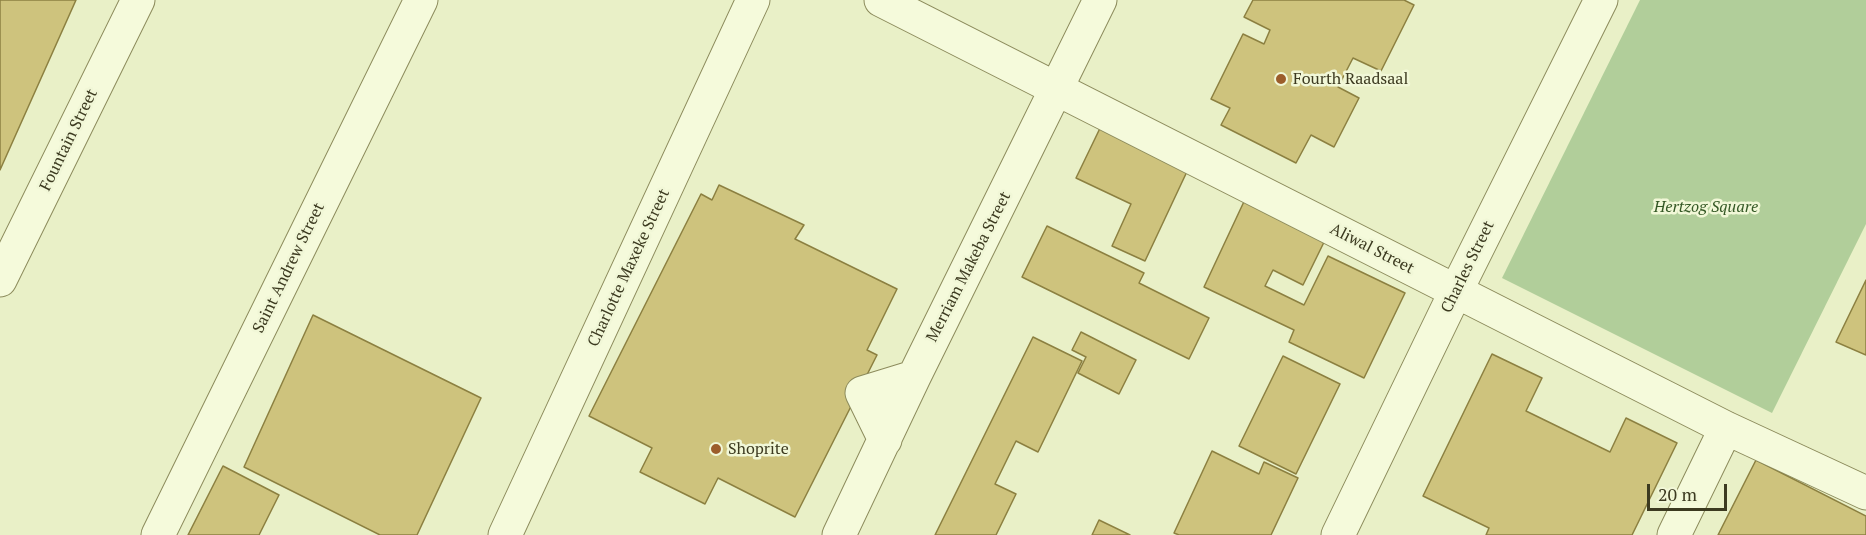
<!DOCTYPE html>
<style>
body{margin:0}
#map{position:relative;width:1866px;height:535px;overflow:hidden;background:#e9f0c7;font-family:"PT Serif",serif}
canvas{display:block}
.scale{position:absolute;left:1647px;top:484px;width:80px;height:27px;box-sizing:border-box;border:3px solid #3c3a20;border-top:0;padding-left:8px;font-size:18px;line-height:21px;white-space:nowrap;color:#3c3a20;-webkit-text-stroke:4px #f1f7d7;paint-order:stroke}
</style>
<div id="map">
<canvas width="1866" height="535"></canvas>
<div class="scale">20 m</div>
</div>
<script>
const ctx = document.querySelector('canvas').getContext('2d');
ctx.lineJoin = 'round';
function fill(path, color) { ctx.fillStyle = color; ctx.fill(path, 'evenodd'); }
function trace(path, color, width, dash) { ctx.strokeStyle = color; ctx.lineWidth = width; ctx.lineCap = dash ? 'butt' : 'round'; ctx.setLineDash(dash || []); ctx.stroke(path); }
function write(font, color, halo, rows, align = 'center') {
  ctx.font = font + ' "PT Serif",serif'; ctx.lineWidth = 5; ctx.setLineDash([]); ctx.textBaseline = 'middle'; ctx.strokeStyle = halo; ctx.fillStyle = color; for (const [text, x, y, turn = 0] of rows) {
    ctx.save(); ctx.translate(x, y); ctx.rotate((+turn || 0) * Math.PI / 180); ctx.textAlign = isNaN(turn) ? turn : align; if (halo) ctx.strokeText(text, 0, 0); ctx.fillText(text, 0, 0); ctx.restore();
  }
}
fill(new Path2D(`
 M1640,0H1866V224L1772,413L1502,278Z`), '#b1ce9a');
const building = new Path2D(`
 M0,0H76L0,170Z
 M1253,0H1404L1414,5L1381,71L1353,58L1338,87L1359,98L1334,147L1311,135L1296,163L1221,125L1230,108L1211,99L1243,34L1264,44L1270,30L1244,17Z
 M1103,122L1191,163L1145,261L1112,246L1131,204L1076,178Z
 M719,185L804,225L795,239L897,289L867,350L877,355L795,517L718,478L705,504L640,472L652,448L589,416L701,194L712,200Z
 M1248,193L1329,232L1303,285L1273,270L1265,286L1304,305L1328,256L1405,293L1364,378L1289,342L1294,330L1204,287Z
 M1047,226L1144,273L1139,283L1209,318L1189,359L1022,277Z
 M1866,280V355L1836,342Z
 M313,315L481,398L417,535H380L244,467Z
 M1081,332L1136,360L1119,394L1078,373L1086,357L1072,350Z
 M1033,337L1082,361L1038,452L1016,441L995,484L1016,494L996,535H935Z
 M1492,354L1542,378L1526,411L1610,452L1626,418L1677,443L1632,535H1486L1489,528L1423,496Z
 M1283,356L1340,384L1296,474L1239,446Z
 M1212,451L1259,474L1264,462L1298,478L1271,535H1179L1174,533Z
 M1756,460L1866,516V535H1718Z
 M223,466L279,495L259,535H188Z
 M1099,520L1130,535H1092Z`);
fill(building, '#cec37d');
trace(building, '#8c8041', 1.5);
const minor = new Path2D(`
 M881,0L1726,428L1866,493
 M0,280L138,0
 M885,440L862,393L914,377
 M158,535L421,0
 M505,535L753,0
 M839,535L914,377L1100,0
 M1338,535L1456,291L1601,0
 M1674,535L1726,428`);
trace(minor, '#8c8b5c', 35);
trace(minor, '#f5fadb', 33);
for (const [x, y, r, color] of [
 [1281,79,6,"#9c5d2a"],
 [716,449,6,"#9c5d2a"]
]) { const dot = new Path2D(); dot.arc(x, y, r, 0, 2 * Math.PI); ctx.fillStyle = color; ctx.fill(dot); trace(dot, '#f1f7d7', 2); }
write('16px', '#3c3a20', '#f1f7d7', [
 ["Fourth Raadsaal",1293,79],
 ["Shoprite",728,449]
], 'left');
write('16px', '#3c3a20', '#f1f7d7', [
 ["Fountain Street",69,140,-64],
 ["Aliwal Street",1372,249,27],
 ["Merriam Makeba Street",969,267,-63],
 ["Charles Street",1468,267,-64],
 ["Saint Andrew Street",289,268,-64],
 ["Charlotte Maxeke Street",629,268,-65]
]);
write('italic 16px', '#355926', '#f1f7d7', [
 ["Hertzog Square",1706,207]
]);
</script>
